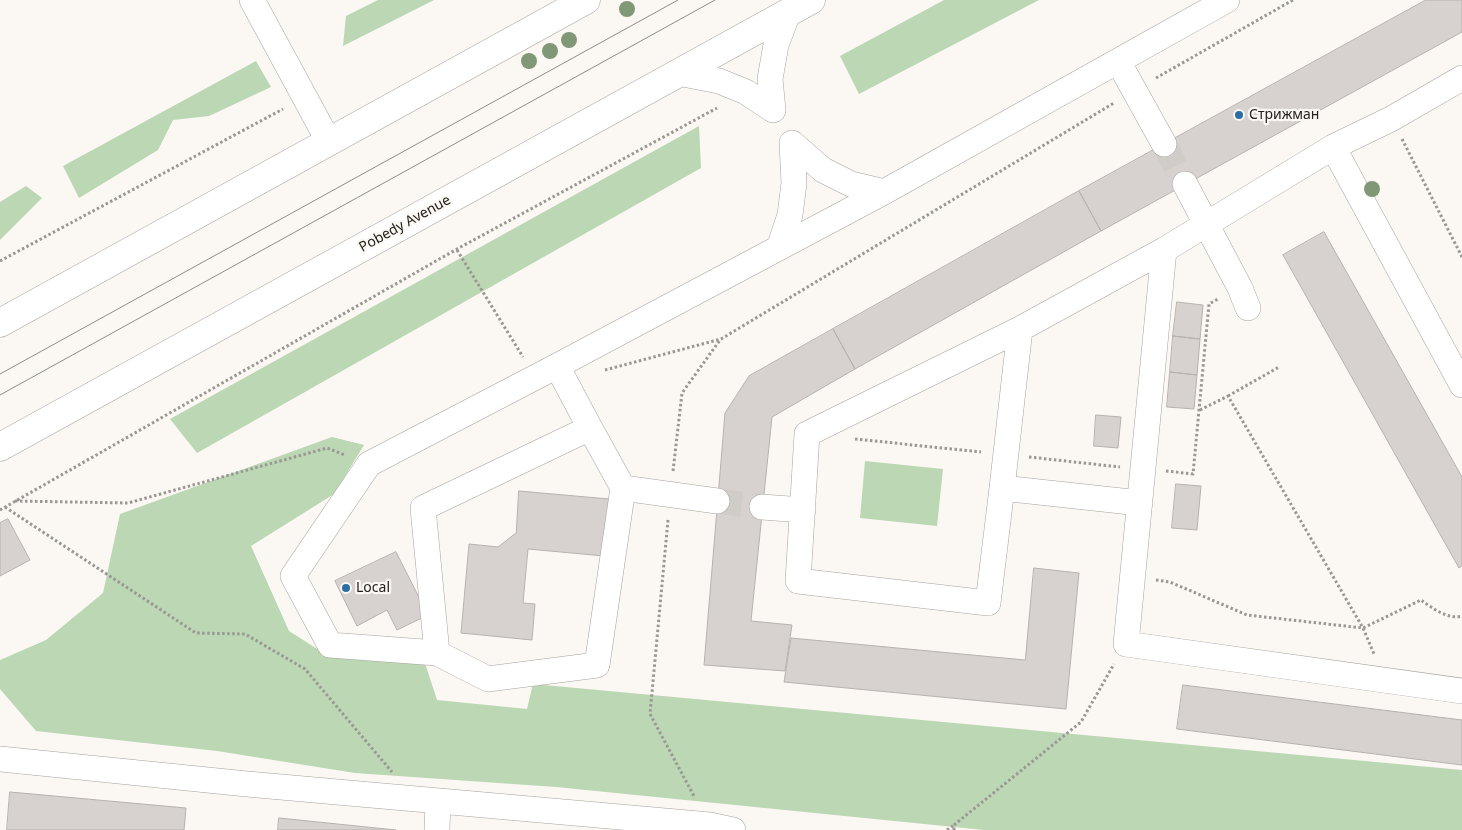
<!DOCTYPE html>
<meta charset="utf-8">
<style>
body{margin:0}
canvas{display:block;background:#fbf7f2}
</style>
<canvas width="1462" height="830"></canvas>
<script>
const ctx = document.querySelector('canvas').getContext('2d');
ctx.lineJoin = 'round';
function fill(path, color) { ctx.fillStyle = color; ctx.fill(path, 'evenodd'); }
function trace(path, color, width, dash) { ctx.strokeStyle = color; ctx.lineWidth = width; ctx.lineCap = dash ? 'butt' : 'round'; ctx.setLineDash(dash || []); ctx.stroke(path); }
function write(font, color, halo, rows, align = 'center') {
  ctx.font = font + ' "Noto Sans",sans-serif'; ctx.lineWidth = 4.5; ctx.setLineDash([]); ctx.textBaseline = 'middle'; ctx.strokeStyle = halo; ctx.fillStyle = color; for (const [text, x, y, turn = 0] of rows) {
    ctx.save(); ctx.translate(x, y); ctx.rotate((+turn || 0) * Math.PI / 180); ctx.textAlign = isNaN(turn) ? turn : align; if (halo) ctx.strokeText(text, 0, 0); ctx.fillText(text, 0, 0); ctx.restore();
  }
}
fill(new Path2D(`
 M378,0H434L343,46L346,16Z
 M944,0H1039L859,94L840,56Z
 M256,61L271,87L209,116L173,120L158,150L79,198L63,166Z
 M699,126L701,168L197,453L170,419Z
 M26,186L42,198L0,240V202Z
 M332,437L364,445L334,494L251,546L289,631L322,652L424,660L437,700L527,709L533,684L1462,770V830H984L556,787L355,773L217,751L36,731L0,689V660L46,640L103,593L120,514Z
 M865,461L943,469L937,526L860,518Z`), '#bbd7b4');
const building = new Path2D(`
 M1426,0H1462V32L1101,231L1079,191Z
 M1079,191L1101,231L855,369L833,329Z
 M1324,232L1462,477V566L1459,568L1283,255Z
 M1177,302L1203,305L1200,339L1173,336Z
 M833,329L855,369L772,417L751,621L792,625L785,671L704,665L725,413L749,376Z
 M1173,336L1200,339L1197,375L1170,372Z
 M1170,372L1197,375L1194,409L1167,407Z
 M1096,415L1121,417L1118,448L1094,446Z
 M1176,484L1201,486L1197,530L1172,528Z
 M519,491L609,499L604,556L528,549L523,603L535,604L532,640L461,633L469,544L498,547L516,533Z
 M8,519L30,560L0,576V523Z
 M396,552L428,615L397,630L387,610L357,626L335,581Z
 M1034,568L1079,573L1066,709L784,682L791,638L1025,660Z
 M1183,685L1462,720V765L1177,729Z
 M10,792L186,808L184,830H7Z
 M279,818L396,830H278Z`);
fill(building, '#d7d2cf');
trace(building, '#b7b2af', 1);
trace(new Path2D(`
 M1164,144L1185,184
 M717,501L762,507`), '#d0ccc8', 25, [25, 12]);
const minor = new Path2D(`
 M252,0L329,142
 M1118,61L1164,144
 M678,73L719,81L746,92L773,110L770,79L776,45L788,13
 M1333,147L1462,385
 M1185,184L1240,288L1248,308
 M779,248L790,215L794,183L792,143L823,170L851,184L884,192
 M1164,250L1126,644L1462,691
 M1020,329L1002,488L1140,503
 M590,428L557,366L884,192L1227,0
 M590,428L623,488L597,665L488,679L437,653L423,508Z
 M623,488L717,501
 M1002,488L988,603L798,581L807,434L1020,329L1164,250L1333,147L1391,119L1462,78
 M762,507L803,510
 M437,653L330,645L293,576L369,464L557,366
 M0,759L247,784L710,825L733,830
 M437,830L438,801`);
const major = new Path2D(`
 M0,323L586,0
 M0,447L811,0`);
trace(minor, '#a6a29e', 26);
trace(major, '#a6a29e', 29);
trace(new Path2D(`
 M1156,78L1293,0
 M1402,139L1462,257
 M457,250L523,357
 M0,261L283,109
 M605,370L721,339L1114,103
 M1228,396L1279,367
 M1200,410L1228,396L1363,628L1374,654
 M855,439L981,452
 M1029,457L1120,467
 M673,471L682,393L720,340
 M1166,471L1193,474L1209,304L1218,299
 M15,501L128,503L327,448L345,455
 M5,507L196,633L245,634L305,669L392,772
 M0,510L457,249L717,108
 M668,520L650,714L695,798
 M1156,580L1170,582L1247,615L1363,628L1421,600C1432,608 1448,620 1462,616
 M947,830L954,825
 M954,830V825L1081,722L1114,664`), '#9a9794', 3, [2.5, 2.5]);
trace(minor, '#fff', 25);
trace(major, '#fff', 28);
trace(new Path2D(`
 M0,374L678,0
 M0,395L715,0`), '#8f8d89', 1);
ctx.fillStyle = '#819876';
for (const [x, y] of [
 [627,9],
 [569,40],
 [550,51],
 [529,61],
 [1372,189]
]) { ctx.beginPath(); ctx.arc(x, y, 8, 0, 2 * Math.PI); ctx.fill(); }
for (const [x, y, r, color] of [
 [1239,115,5,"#2b6ea4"],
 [346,588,5,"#2b6ea4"]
]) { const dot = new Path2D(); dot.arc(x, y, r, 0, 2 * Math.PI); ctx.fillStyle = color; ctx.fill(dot); trace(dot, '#fbf7f2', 2); }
write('14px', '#232220', '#fbf7f2', [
 ["Стрижман",1249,115],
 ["Local",356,588]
], 'left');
write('14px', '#232220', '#fbf7f2', [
 ["Pobedy Avenue",405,224,-29]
]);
</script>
